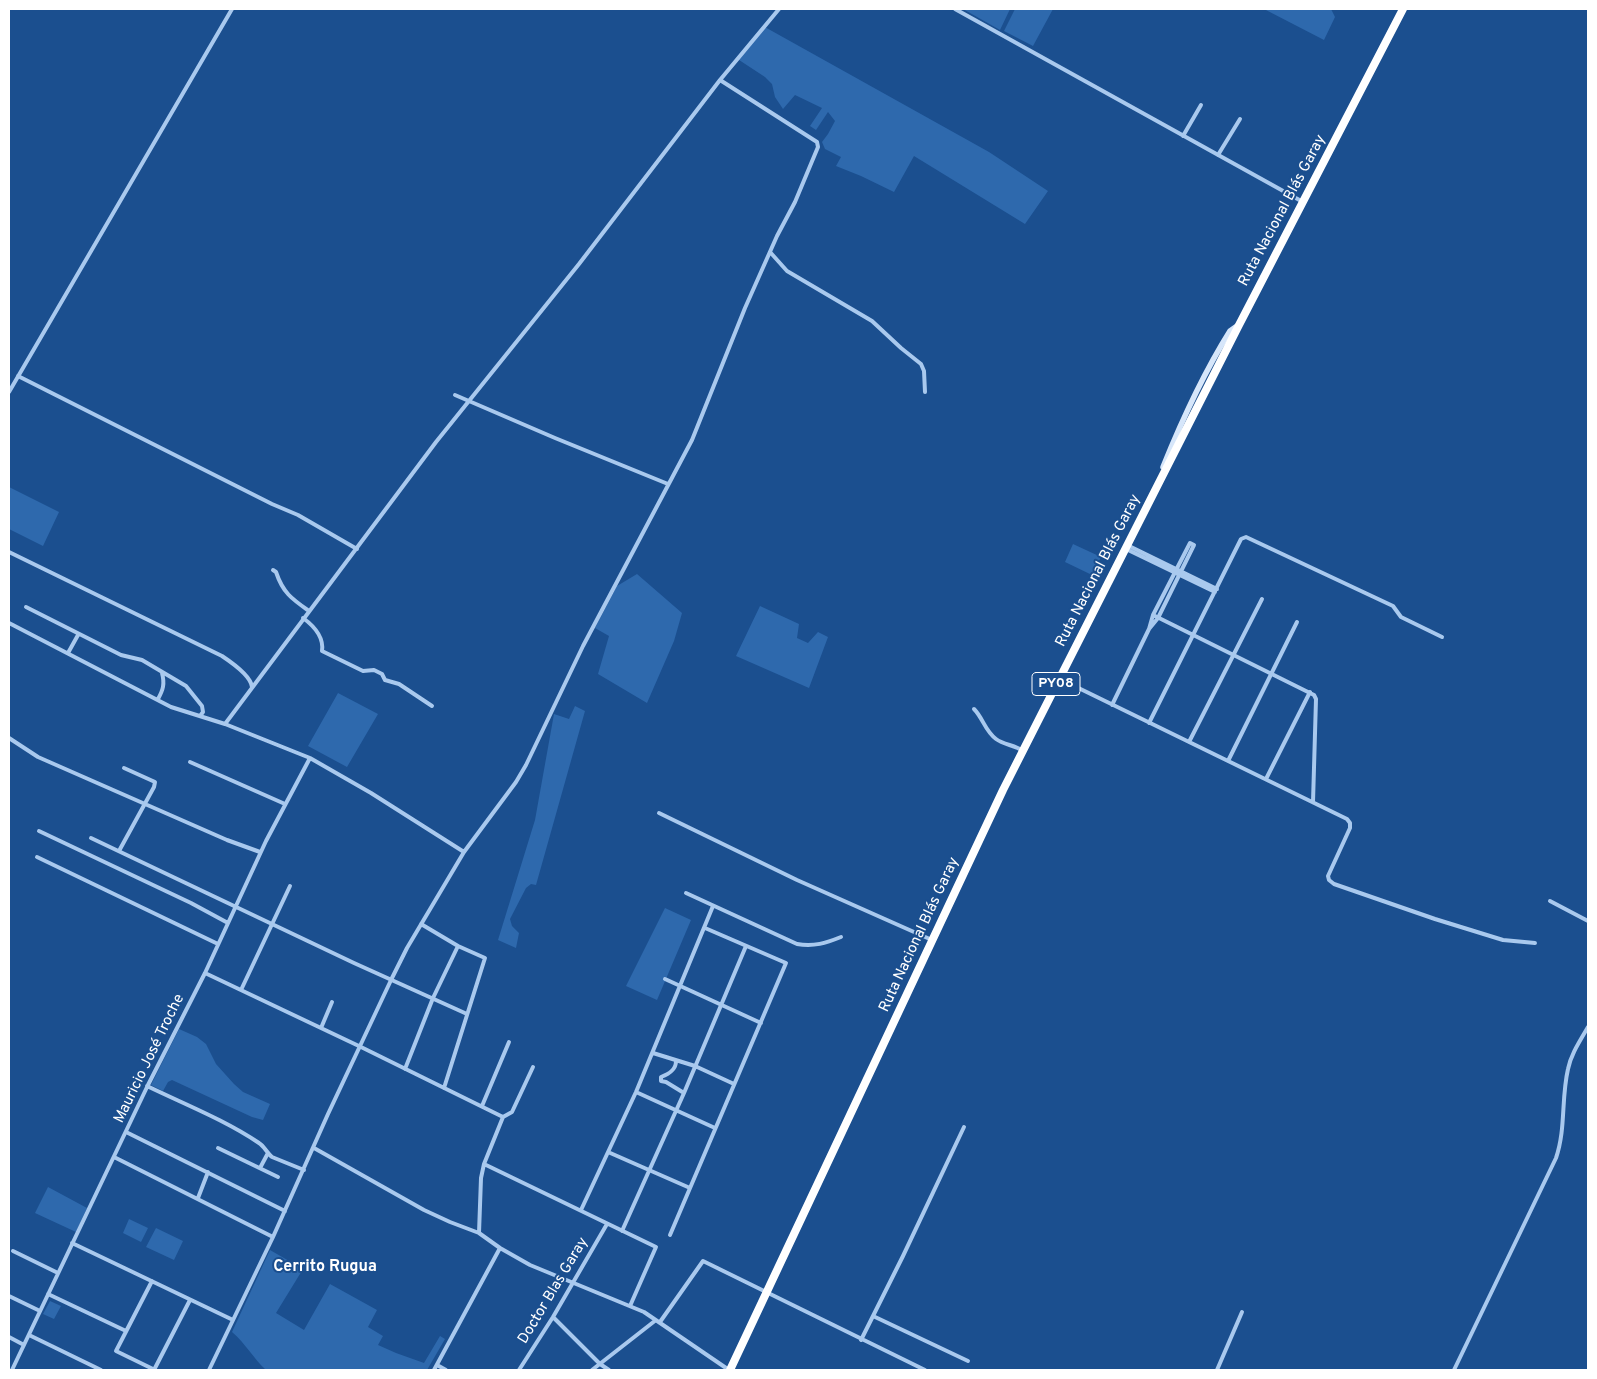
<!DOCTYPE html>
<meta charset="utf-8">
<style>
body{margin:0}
#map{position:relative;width:1597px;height:1379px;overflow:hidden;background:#1b4f8f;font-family:Overpass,sans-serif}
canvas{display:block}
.frame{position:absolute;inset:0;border:10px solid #fff;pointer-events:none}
</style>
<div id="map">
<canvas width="1597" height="1379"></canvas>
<div class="frame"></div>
</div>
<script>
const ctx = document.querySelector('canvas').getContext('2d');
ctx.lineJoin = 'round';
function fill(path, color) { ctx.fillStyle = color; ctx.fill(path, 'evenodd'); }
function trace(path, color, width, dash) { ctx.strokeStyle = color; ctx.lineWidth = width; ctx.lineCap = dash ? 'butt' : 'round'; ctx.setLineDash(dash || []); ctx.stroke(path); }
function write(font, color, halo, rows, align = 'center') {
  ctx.font = font + ' Overpass,sans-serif'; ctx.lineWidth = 4; ctx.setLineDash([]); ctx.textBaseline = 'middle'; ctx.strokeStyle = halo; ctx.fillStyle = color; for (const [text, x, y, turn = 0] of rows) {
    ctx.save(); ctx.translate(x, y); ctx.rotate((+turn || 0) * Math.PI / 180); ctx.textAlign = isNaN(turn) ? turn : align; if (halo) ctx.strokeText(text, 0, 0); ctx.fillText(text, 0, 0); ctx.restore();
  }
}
fill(new Path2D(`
 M963,9H1010L1000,30Z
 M1015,9H1053L1033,46L1004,31Z
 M1264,9H1331L1335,17L1324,40Z
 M763,26L989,152L1048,191L1025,224L914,156L894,192L861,176L836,166L841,157L825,149L822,142L828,134L835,121L828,112L816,130L810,126L822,108L795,95L783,109L775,97L772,84L765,77L736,58Z
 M9,487L59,512L43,546L9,529Z
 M1073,544L1101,557L1092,575L1065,562Z
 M637,574L682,613L674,641L647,703L598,674L609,636L595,628L617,586Z
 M760,606L799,624L797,638L808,643L818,632L828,637L809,688L736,656Z
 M338,693L378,714L347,767L308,746Z
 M575,706L585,711L536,885L531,884L526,888L510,919L512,926L519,933L516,948L498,940L535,820L554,714L569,719Z
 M665,908L691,920L657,1000L626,986Z
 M179,1029L197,1037L206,1044L216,1064L234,1084L243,1092L270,1104L263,1120L252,1117L172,1080L168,1082L163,1091L151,1085Z
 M48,1187L87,1208L76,1232L35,1213Z
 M129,1219L148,1228L141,1242L123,1233Z
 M156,1228L183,1241L174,1260L146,1247Z
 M270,1250L303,1269L276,1313L304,1330L330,1284L377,1310L368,1327L383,1336L378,1345L396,1353L424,1363L440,1336L445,1339L427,1370H266C253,1358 246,1344 232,1332Z
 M50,1301L61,1306L54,1319L43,1314Z`), '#2e69ad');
trace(new Path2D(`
 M955,9L1303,202
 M1183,136L1201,105
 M1218,155L1240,119
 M770,252L787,271L872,321L901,348L921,364L924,371L925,392
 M18,376L272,504L298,515L357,549
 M9,392L232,9
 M455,395L555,438L668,484
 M1127,545L1217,589
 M1126,549L1215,592
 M9,552L222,656C231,662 251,676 252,687
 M273,570L276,572C283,593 292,599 309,611
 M26,607L121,655L142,660L186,686L202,706L203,712L200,716
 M1153,615L1314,695L1316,699L1313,802
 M303,618C314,626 324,637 322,651L363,671L374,670L382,674L385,680L399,684L432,706
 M9,623L171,707L225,724
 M68,653L78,635
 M1060,679L1347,819L1350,823V828L1328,876L1329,880L1334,884L1435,919L1503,940L1535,943
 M158,699C163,690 165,684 162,673
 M1112,705L1149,629L1158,618L1194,545L1190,543L1153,615L1149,629
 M974,709C983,718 985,731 996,739C1004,745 1015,745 1023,751
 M1149,723L1241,539L1246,537L1393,606L1401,617L1442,637
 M9,738L38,757L227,840L260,852
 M1189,742L1262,599
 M1228,761L1297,622
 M190,762L285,804
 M1266,779L1310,692
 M659,813L797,880L932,940
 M39,831L191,903L228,923
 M91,838L354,963L467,1014
 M119,851L154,787L155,782L124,768
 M464,852L371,793L310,758L225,724L436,442L579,264L720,80L779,9
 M37,857L218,944
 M686,893L797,944C814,947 826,943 841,937
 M1550,901L1588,921
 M421,924L458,946L485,958L444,1088
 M205,973L361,1047L503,1117L484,1164L481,1178L479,1233
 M665,979L761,1023
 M241,990L290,886
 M321,1028L332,1002
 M653,1053L695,1066L734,1084
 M676,1061C676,1070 669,1074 661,1077V1081L666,1082L684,1093
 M405,1069L433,998L458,946
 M147,1086C184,1104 225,1120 259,1143C264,1146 267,1153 272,1157L304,1170
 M636,1092L715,1128
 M482,1106L509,1042
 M503,1117L512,1112L533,1067
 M126,1132L285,1211
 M218,1148L278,1177
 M314,1148L424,1210L450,1222L479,1233L500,1248L530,1265L644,1312L729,1370
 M608,1152L690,1188
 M114,1157L273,1237
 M484,1164L656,1247L630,1306
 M260,1168L268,1153
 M198,1198L208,1172
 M581,1210L636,1092L713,906
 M622,1231L684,1093L746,946
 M670,1235L786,963L705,928
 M72,1243L233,1320
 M13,1251L58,1273
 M152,1281L116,1351L155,1370
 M48,1294L126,1331
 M9,1296L40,1311
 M873,1316L968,1361
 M553,1317L600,1364L609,1370
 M660,1322L703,1261L925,1370
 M29,1335L101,1370
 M9,1337L24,1345
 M861,1340L903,1256L964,1127
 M437,1365L446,1370
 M12,1370L148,1085L205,973L266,841L310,758
 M154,1370L190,1300
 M209,1370L273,1237L328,1114L392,978L407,948L464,852L516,782L526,765L583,646L692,440L745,308L777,236L795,202L818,147L817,142L720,80
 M434,1370L500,1248
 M519,1370L553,1317L607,1224
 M592,1370L656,1320
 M1217,1370L1242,1312
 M1454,1370L1556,1158C1566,1129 1561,1099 1568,1069C1571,1054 1580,1041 1588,1027`), '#a9c9ee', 4);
trace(new Path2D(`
 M1163,467C1182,420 1203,374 1230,331L1237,326`), '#d6e6fa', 5.5);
trace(new Path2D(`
 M730,1370L1003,790L1239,325L1403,9`), '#fff', 8);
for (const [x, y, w] of [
 [1056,684,48]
]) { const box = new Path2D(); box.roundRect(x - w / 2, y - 11.5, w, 23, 4); ctx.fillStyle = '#1b4f8f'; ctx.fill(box); trace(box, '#fff', 1); }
write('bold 14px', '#fff', null, [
 ["PY08",1056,684]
]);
write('15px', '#fff', '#1b4f8f', [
 ["Ruta Nacional Blás Garay",1283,211,-62],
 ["Ruta Nacional Blás Garay",1099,571,-63],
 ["Ruta Nacional Blás Garay",920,935,-65],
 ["Mauricio José Troche",150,1059,-64],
 ["Doctor Blas Garay",554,1291,-59]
]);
write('bold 16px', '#fff', '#1b4f8f', [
 ["Cerrito Rugua",325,1268]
]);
</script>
